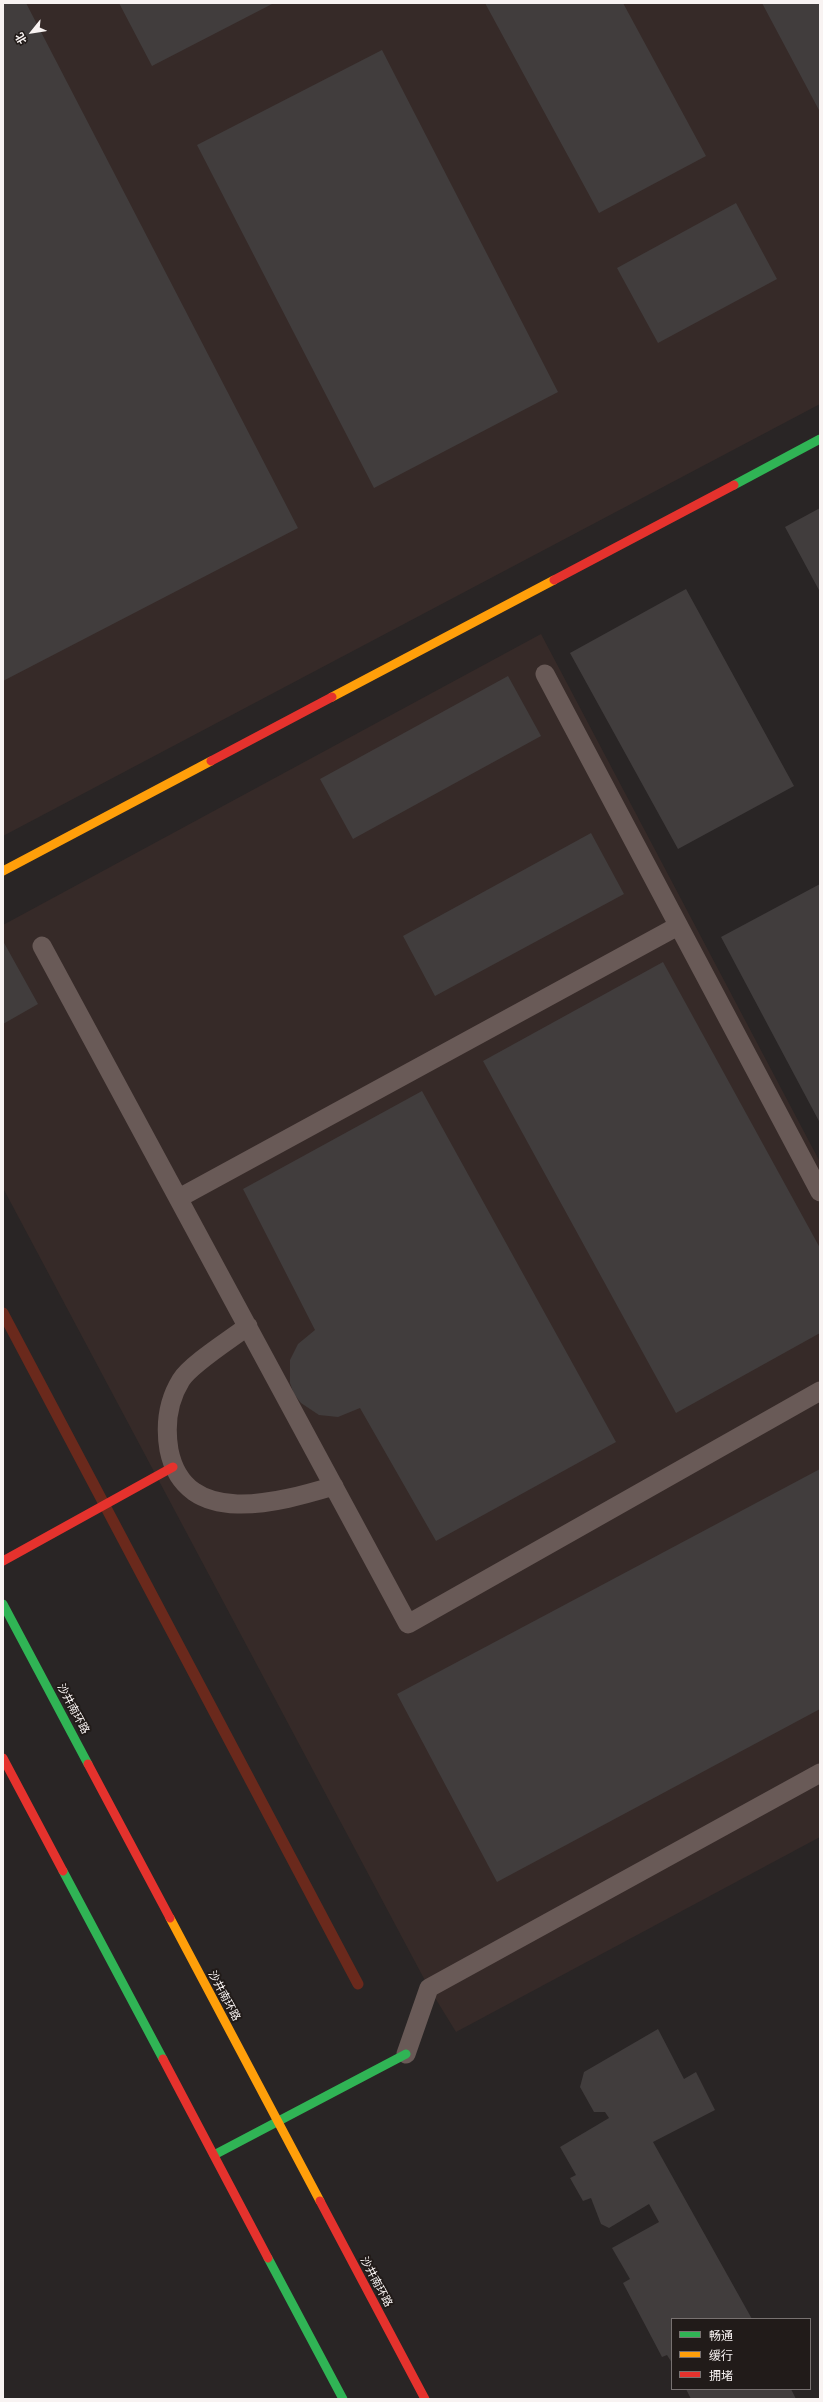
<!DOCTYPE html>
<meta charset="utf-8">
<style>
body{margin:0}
#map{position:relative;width:823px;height:2402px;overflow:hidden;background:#292525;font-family:Figtree,"Noto Sans SC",sans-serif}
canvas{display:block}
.frame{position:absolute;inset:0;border:4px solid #f8f3f2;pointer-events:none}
.legend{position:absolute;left:671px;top:2318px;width:140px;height:72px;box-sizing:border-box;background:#211b19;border:1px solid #777170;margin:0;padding:5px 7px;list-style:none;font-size:12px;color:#f8f3f2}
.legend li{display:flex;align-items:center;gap:8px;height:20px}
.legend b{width:20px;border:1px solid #777170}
.north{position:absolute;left:12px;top:12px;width:40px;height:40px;-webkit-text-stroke:3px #211b19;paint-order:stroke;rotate:240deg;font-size:11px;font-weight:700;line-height:16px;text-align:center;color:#f8f3f2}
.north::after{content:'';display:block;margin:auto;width:14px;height:18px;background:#f8f3f2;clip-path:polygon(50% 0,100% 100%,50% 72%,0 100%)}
</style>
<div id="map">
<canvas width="823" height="2402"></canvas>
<div class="frame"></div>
<ul class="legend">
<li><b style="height:5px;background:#30b455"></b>畅通</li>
<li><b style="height:5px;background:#ff9f0a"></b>缓行</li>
<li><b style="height:5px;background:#e5322d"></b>拥堵</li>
</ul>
<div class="north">北</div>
</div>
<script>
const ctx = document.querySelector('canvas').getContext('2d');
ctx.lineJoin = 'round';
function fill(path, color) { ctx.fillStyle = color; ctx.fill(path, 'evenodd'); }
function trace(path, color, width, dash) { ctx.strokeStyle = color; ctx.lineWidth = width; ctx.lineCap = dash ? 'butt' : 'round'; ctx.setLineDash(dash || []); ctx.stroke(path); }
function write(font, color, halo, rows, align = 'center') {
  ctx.font = font + ' Figtree,"Noto Sans SC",sans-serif'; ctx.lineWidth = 4; ctx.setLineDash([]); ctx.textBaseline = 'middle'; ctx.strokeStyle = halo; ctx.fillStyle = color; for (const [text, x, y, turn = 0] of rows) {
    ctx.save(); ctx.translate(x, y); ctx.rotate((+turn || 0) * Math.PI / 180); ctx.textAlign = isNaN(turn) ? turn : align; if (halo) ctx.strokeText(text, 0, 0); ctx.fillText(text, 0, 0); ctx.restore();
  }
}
fill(new Path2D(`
 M3,3H820V404L3,836Z
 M541,634L820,1162V1837L456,2032L429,1988L3,1188V925Z`), '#362a28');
trace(new Path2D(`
 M3,1313L358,1984`), '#6a291c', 11);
fill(new Path2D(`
 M3,3H26L298,528L3,681Z
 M119,3H274L152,66Z
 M485,3H623L706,156L599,213Z
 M762,3H820V112Z
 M382,50L558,392L374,488L197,145Z
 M736,203L777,279L658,343L617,268Z
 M820,508V592L785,527Z
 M686,589L794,786L678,849L570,653Z
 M508,676L541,736L353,839L320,779Z
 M591,833L624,894L435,996L403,936Z
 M820,884V1123L721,937Z
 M3,941L38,1004L3,1024Z
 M663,962L820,1248V1333L676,1413L483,1061Z
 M422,1091L616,1442L436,1541L360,1408L338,1417L319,1415L301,1403L294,1394L290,1383V1360L298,1344L315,1330L243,1189Z
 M820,1469V1709L497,1882L397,1694Z
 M658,2029L684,2079L696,2072L715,2110L653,2142L752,2319H672V2363L667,2355L662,2357L623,2283L630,2279L612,2248L659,2222L649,2204L609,2228L601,2224L591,2198L583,2201L570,2178L576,2175L560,2147L609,2118L605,2112H594L580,2087L584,2072Z
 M686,2389H791L796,2399H691Z`), '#413d3d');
trace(new Path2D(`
 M545,674L820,1192
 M42,946L408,1624L820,1391
 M179,1198L678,926
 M248,1326C231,1339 191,1364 181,1380C168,1401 165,1426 169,1450C185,1530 280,1502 334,1486
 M406,2054L429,1988L820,1773`), '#695a57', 19);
trace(new Path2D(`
 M734,485L820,439
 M3,1604L88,1764
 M63,1871L163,2059
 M214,2155L406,2054
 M268,2258L343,2399`), '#30b455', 9);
trace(new Path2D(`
 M332,697L554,580
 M3,871L211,761
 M170,1918L320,2201`), '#ff9f0a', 9);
trace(new Path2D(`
 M554,580L734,485
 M211,761L332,697
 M3,1561L173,1467
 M3,1758L63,1871
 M88,1764L170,1918
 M163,2059L268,2258
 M320,2201L425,2399`), '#e5322d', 9);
write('11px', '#f8f3f2', '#211b19', [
 ["沙井南环路",73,1709,62],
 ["沙井南环路",224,1996,62],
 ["沙井南环路",376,2282,62]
]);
</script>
